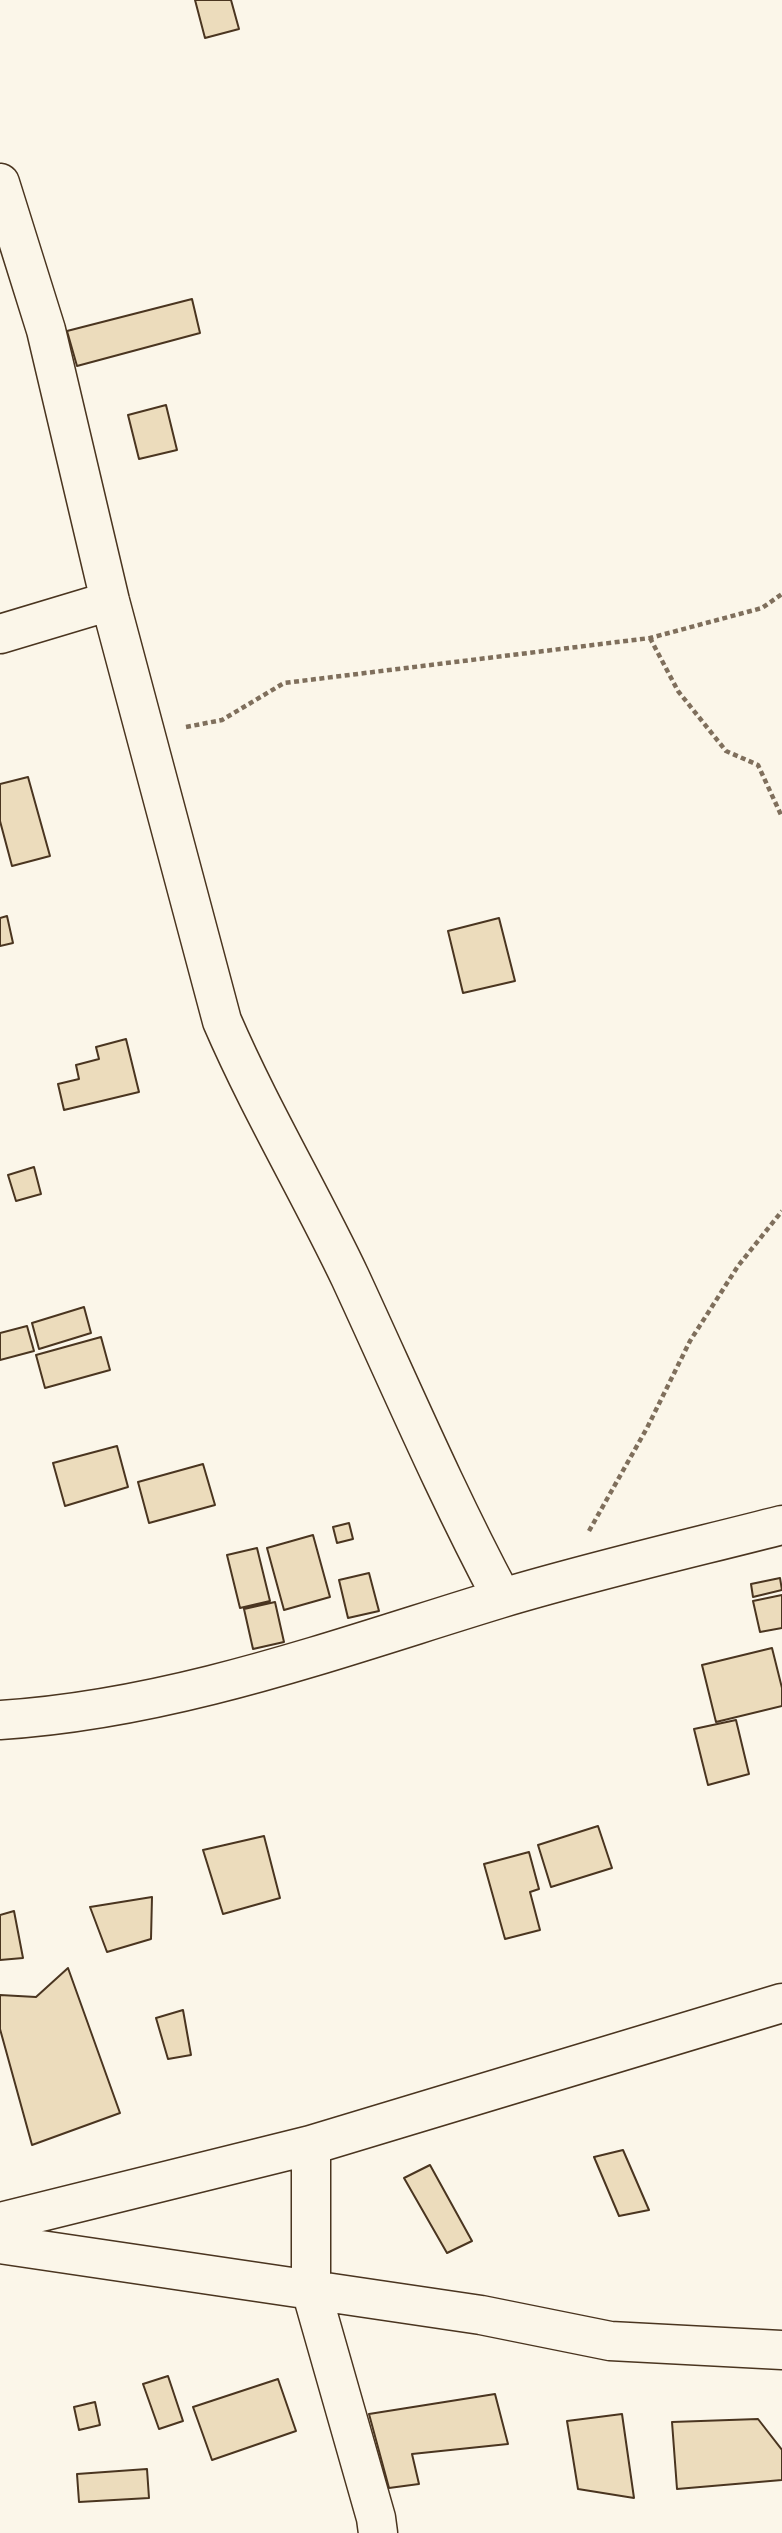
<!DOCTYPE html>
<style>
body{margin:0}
canvas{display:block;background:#fbf6e9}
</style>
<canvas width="782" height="2533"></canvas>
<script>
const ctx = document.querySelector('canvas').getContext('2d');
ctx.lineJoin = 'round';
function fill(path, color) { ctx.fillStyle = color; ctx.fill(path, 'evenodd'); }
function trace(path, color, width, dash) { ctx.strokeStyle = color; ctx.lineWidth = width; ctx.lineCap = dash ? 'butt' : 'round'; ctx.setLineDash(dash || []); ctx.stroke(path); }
const building = new Path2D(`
 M195,0H231L239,29L205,38Z
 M192,299L200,333L77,366L67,331Z
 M166,405L177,450L139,459L128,415Z
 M28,777L50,856L12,866L0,821V784Z
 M7,916L13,943L0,946V918Z
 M499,918L515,981L463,993L448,931Z
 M126,1039L139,1092L64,1110L58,1084L79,1079L76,1065L99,1059L96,1047Z
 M34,1167L41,1194L16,1201L8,1175Z
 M84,1307L91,1333L39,1349L32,1323Z
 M27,1326L34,1351L0,1360V1333Z
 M101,1337L110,1370L45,1388L36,1355Z
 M117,1446L128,1487L65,1506L53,1463Z
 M203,1464L215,1505L149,1523L138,1482Z
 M349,1523L353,1539L337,1543L333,1527Z
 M313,1535L330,1597L284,1610L267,1548Z
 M257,1548L270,1601L240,1608L227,1555Z
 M369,1573L379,1611L348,1618L339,1580Z
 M780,1578L782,1590L753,1597L751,1584Z
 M782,1595V1628L760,1632L753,1601Z
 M275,1602L284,1642L253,1649L244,1609Z
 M772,1648L782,1688V1706L716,1722L702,1665Z
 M736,1720L749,1774L708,1785L694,1729Z
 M598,1826L612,1868L551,1887L538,1845Z
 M264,1836L280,1898L223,1914L203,1850Z
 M529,1852L539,1889L530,1892L540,1930L505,1939L484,1864Z
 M152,1897L151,1939L107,1952L90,1907Z
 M14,1911L23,1958L0,1960V1915Z
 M68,1968L120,2113L32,2145L0,2029V1995L36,1997Z
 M183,2010L191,2055L168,2059L156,2018Z
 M623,2150L649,2210L619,2216L594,2157Z
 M430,2165L472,2241L447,2253L404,2178Z
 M168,2376L183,2421L159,2429L143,2384Z
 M278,2379L296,2431L212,2460L193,2407Z
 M495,2394L508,2444L412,2454L419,2484L389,2488L369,2414Z
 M95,2402L100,2425L79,2430L74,2407Z
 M622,2414L634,2498L578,2489L567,2421Z
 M758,2419L782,2450V2480L677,2489L672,2422Z
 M147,2469L149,2498L79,2502L77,2474Z`);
fill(building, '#ecdcbc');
trace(building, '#4a3520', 2);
const minor = new Path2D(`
 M0,183L46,330L110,601L222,1021C260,1109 309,1191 350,1277C400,1385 446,1493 502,1598
 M0,634L110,601
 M0,1720C173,1709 335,1649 499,1599C592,1571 688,1549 782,1525
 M311,2145V2290L376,2518L378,2533
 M0,2222L311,2145L782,2003
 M0,2244L481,2315L610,2341L782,2350`);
trace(minor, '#4a3520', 41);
trace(new Path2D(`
 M650,638L678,691L726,751L758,765L782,817
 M186,727L222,720L284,683L650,638L762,608L782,594
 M589,1531L647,1428L690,1341L738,1266L782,1211`), '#7f6f5c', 4.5, [5, 3.5]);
trace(minor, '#fbf6e9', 38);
</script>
